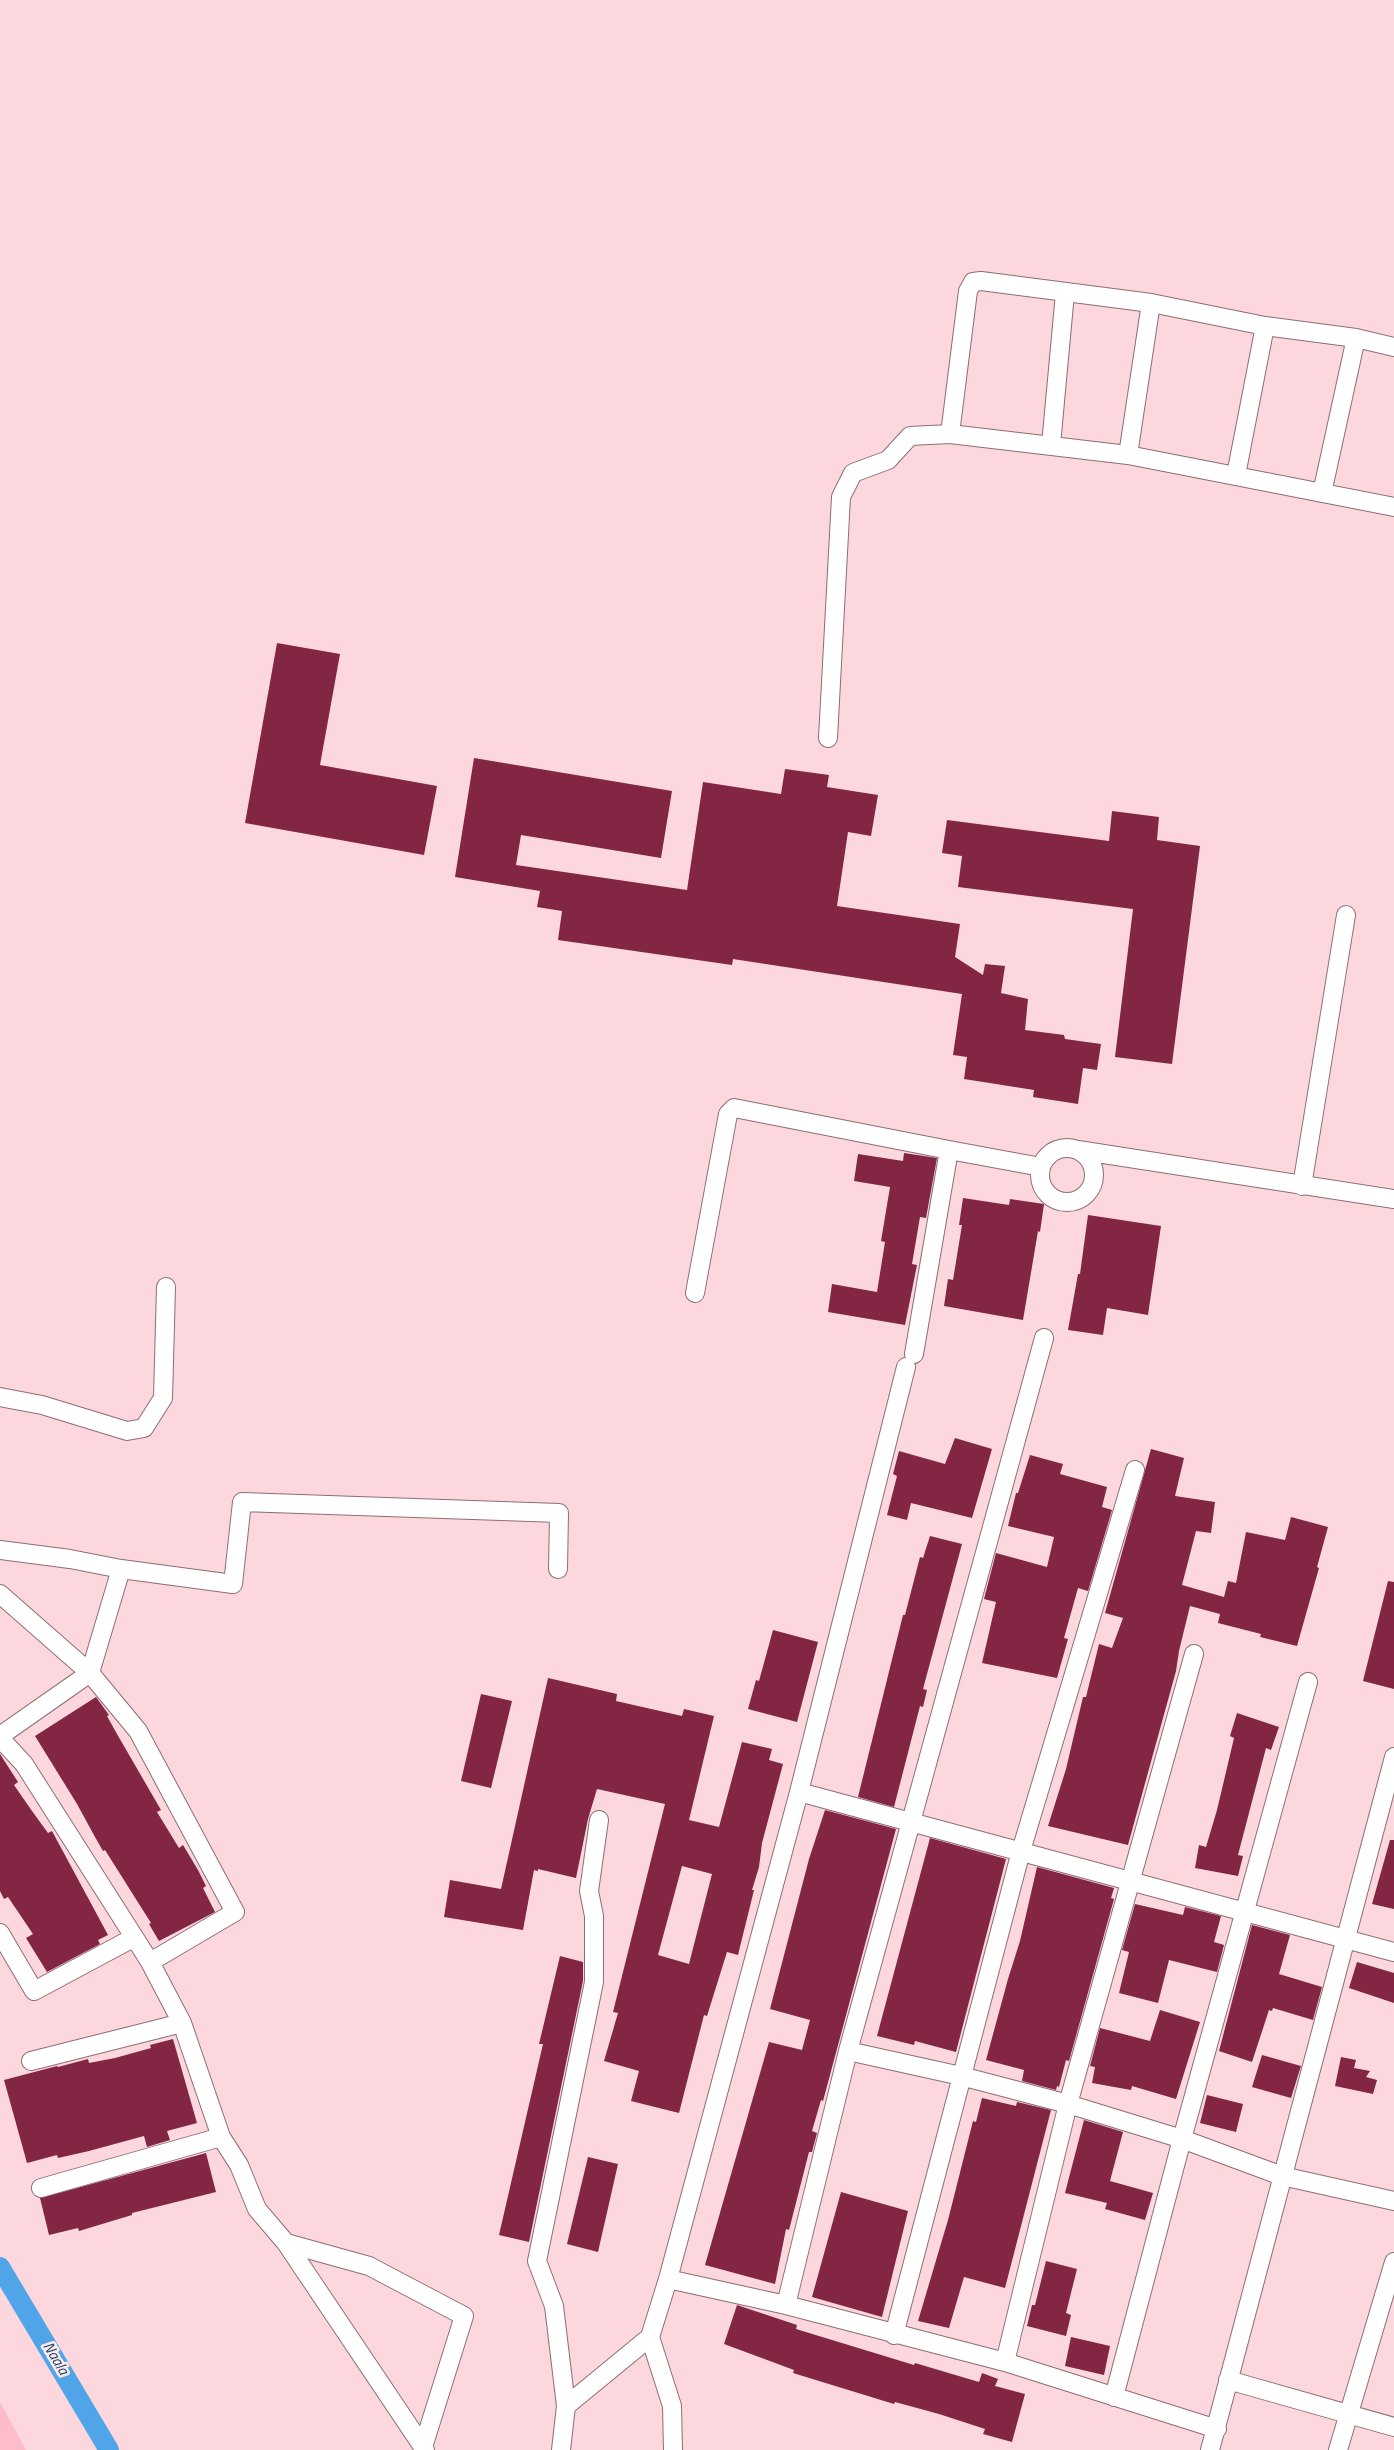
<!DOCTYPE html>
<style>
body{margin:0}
canvas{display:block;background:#fdd7de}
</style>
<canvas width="1394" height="2450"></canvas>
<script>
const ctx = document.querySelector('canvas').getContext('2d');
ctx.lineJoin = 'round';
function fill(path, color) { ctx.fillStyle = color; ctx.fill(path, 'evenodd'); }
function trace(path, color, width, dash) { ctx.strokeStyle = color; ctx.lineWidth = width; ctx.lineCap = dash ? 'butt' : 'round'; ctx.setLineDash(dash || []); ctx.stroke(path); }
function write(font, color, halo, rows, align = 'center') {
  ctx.font = font + ' "Titillium Web",sans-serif'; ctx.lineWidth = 5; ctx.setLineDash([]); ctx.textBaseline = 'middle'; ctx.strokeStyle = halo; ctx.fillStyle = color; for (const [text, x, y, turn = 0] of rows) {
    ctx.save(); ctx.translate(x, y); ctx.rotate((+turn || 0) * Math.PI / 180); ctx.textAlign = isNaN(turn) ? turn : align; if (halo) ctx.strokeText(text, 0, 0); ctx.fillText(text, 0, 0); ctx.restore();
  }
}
fill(new Path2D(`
 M0,2402L26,2450H0Z`), '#febbc9');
trace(new Path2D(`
 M0,2267L109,2450`), '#4fa5e7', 20);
fill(new Path2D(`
 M277,643L340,654L320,765L437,786L424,855L245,823Z
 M474,758L672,791L661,858L521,835L516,865L687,890L703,782L781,794L785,769L829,775L827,787L878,795L871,836L848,832L837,906L960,924L955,957L983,975L985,964L1005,966L1001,993L1028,999L1025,1030L1064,1035L1065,1039L1101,1044L1097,1070L1083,1068L1078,1104L1033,1097L1034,1090L964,1079L967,1057L953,1055L962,994L733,959L732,965L558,940L562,911L537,907L540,891L455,877Z
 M1112,811L1159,817L1157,840L1200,846L1172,1064L1115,1057L1133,909L958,887L962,856L942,853L947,820L1109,841Z
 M904,1153L937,1158L926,1218L920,1217L912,1264L917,1265L905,1325L828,1312L832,1284L877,1292L885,1242L881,1241L890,1187L854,1181L858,1154L903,1161Z
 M963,1198L1009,1205L1010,1199L1044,1204L1040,1232L1038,1231L1023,1320L944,1306L948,1279L953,1280L962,1225H959Z
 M1088,1215L1161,1226L1148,1315L1107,1308L1103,1335L1068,1330L1078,1274H1080Z
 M955,1438L992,1449L972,1518L911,1503L907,1520L887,1515L897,1476L893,1474L899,1451L945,1464Z
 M1151,1449L1184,1458L1175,1496L1215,1502L1211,1533L1196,1531L1182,1585L1224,1597L1228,1581L1236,1583L1246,1532L1285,1540L1291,1517L1328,1527L1317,1567L1319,1568L1297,1646L1260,1637L1261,1634L1218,1623L1220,1614L1190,1606L1179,1651L1176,1671L1128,1845L1048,1826L1066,1769L1083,1697H1086L1099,1644L1112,1648L1123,1618L1105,1613Z
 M1030,1455L1063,1464L1060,1474L1107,1487L1102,1507L1112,1510L1088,1591L1078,1588L1064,1638L1068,1639L1057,1678L982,1663L996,1602L984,1599L996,1553L1047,1567L1054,1537L1008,1526L1016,1493H1018Z
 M930,1536L962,1544L923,1689L927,1690L923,1707L920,1706L894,1807L858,1797L903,1615H905L920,1557L923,1558Z
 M1388,1581L1394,1582V1689L1363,1681Z
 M773,1630L818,1642L797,1722L748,1709L756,1680L759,1681Z
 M548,1678L617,1694L616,1701L682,1716L684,1709L714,1716L689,1820L719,1827L742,1742L772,1749L769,1760L783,1764L762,1843L759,1867L752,1890H754L738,1955L727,1952L707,2016L704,2015L679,2113L631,2101L639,2071L604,2061L618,2013L613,2012L665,1804L597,1789L588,1819L576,1878L538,1869V1871L534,1870L523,1930L444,1917L450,1880L501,1889ZM682,1866L712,1874L689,1964L658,1955Z
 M481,1694L512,1701L491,1788L461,1781Z
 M96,1697L109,1715L107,1716L117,1734L161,1810L157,1812L179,1848L183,1845L198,1870L206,1886L203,1888L215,1912L159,1941L149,1924L151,1923L105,1850L103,1851L95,1837L77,1804L35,1736Z
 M1237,1713L1279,1727L1271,1750L1266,1748L1238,1855L1243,1856L1238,1876L1195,1868L1199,1845L1206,1847L1217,1810L1234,1738L1230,1736Z
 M0,1754L18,1782L14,1785L32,1811L48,1833L52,1831L108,1935L98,1940L100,1944L47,1972L26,1938L33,1934L8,1897L4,1899L0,1891Z
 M825,1810L896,1829L823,2101L821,2100L812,2131L817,2133L812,2152H809L789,2230L786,2229L775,2284L705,2265L769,2042L802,2050L810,2020L770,2009L809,1859Z
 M930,1838L1006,1859L956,2052L915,2041L914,2045L877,2036Z
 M1390,1840H1394V1909L1372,1904Z
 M1037,1867L1114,1888L1111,1898L1114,1899L1069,2061L1066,2060L1059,2087L1057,2086L1056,2090L1022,2081L1024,2070L986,2060L1008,1979L1020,1941Z
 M1135,1904L1183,1915L1185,1907L1221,1916L1214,1942L1224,1945L1217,1972L1169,1960L1158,2003L1119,1993L1129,1952L1122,1950Z
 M1252,1925L1290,1935L1279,1974L1322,1987L1313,2020L1273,2008L1272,2011L1269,2010L1252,2062L1219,2051Z
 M560,1956L583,1962V1981L529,2242L499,2235L543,2044H539Z
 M1357,1962L1394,1973V2003L1349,1988Z
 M1160,2010L1200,2022L1176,2099L1132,2086L1131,2090L1092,2083L1095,2067L1090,2066L1100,2028L1150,2041Z
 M173,2039L197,2123L167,2131L170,2140L147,2147L144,2136L89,2151L58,2158L57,2155L27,2163L4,2080L57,2066L58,2067L88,2059L89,2063L115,2058L151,2048L150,2045Z
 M1262,2055L1301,2066L1291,2098L1252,2087Z
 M1341,2057L1356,2060L1354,2068L1370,2071L1366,2077L1377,2080L1373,2094L1335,2086Z
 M1207,2095L1243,2104L1236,2132L1200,2123Z
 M982,2098L1016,2106L1017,2102L1051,2110L1005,2288L964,2277L949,2328L918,2321L948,2220L973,2121L976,2122Z
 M1084,2120L1123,2132L1110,2181L1153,2193L1145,2220L1105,2209L1107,2203L1065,2193Z
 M206,2153L216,2192L132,2213V2215L79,2231L78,2228L49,2235L40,2198Z
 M588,2157L618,2164L598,2252L567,2244Z
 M841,2192L908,2211L882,2317L812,2297Z
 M1046,2261L1077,2269L1066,2313L1071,2315L1066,2336L1027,2326L1032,2305H1035Z
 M737,2305L797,2325L796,2329L914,2365L915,2363L979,2382L982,2373L998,2379L995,2386L1025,2394L1012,2442L983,2434L985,2429L939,2414L895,2402L894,2404L793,2373L794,2370L724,2344Z
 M1071,2337L1110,2346L1104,2375L1065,2366Z`), '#822643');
const minor = new Path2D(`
 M950,434L968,291L973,282L981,281L1151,303L1265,326L1356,338L1394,347
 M1051,445L1065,293
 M1128,455L1151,303
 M1236,475L1265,326
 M1322,493L1356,338
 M828,738L841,497L853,473L888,460L910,436L950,434L1128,455L1394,507
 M1040 1175a27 27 0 1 1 54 0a27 27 0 1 1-54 0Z
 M1078,1150L1394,1199
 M1302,1186L1346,915
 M695,1293L728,1114L734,1108L949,1150
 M914,1354L949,1150L1041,1167
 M0,1397L42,1405L127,1431L144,1428L163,1398L166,1287
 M0,1550L70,1559L121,1569L233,1584L242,1502L559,1513L558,1569
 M0,1594L90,1673L138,1731L235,1912L150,1962
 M0,1736L90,1673L121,1569
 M0,1738L24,1764L150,1962L182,2023L221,2137L239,2165L257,2209L286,2243L425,2450
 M799,1792L1394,1952
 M0,1933L34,1991L133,1938
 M848,2051L961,2076L1068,2104L1182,2139L1282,2176L1394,2201
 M31,2061L182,2023
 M41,2188L221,2137
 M286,2243L369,2266L464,2316L423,2447
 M668,2279L786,2305L1005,2362L1217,2429
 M786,2305L848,2051L1044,1338
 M894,2335L1021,1851L1135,1470
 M650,2337L672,2406L673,2450
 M1005,2362L1068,2104L1194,1654
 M1228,2380L1394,2427
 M1114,2397L1182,2139L1308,1682
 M566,2406L650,2337L668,2279L799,1792L906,1367
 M561,2450L566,2406L554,2306L537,2261L594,1982V1916L589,1891L599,1820
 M1210,2450L1394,1757
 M1338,2450L1394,2262`);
trace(minor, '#8e6d73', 20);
trace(minor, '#fff', 18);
write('italic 15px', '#133752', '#faebee', [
 ["Naala",55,2359,59]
]);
</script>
